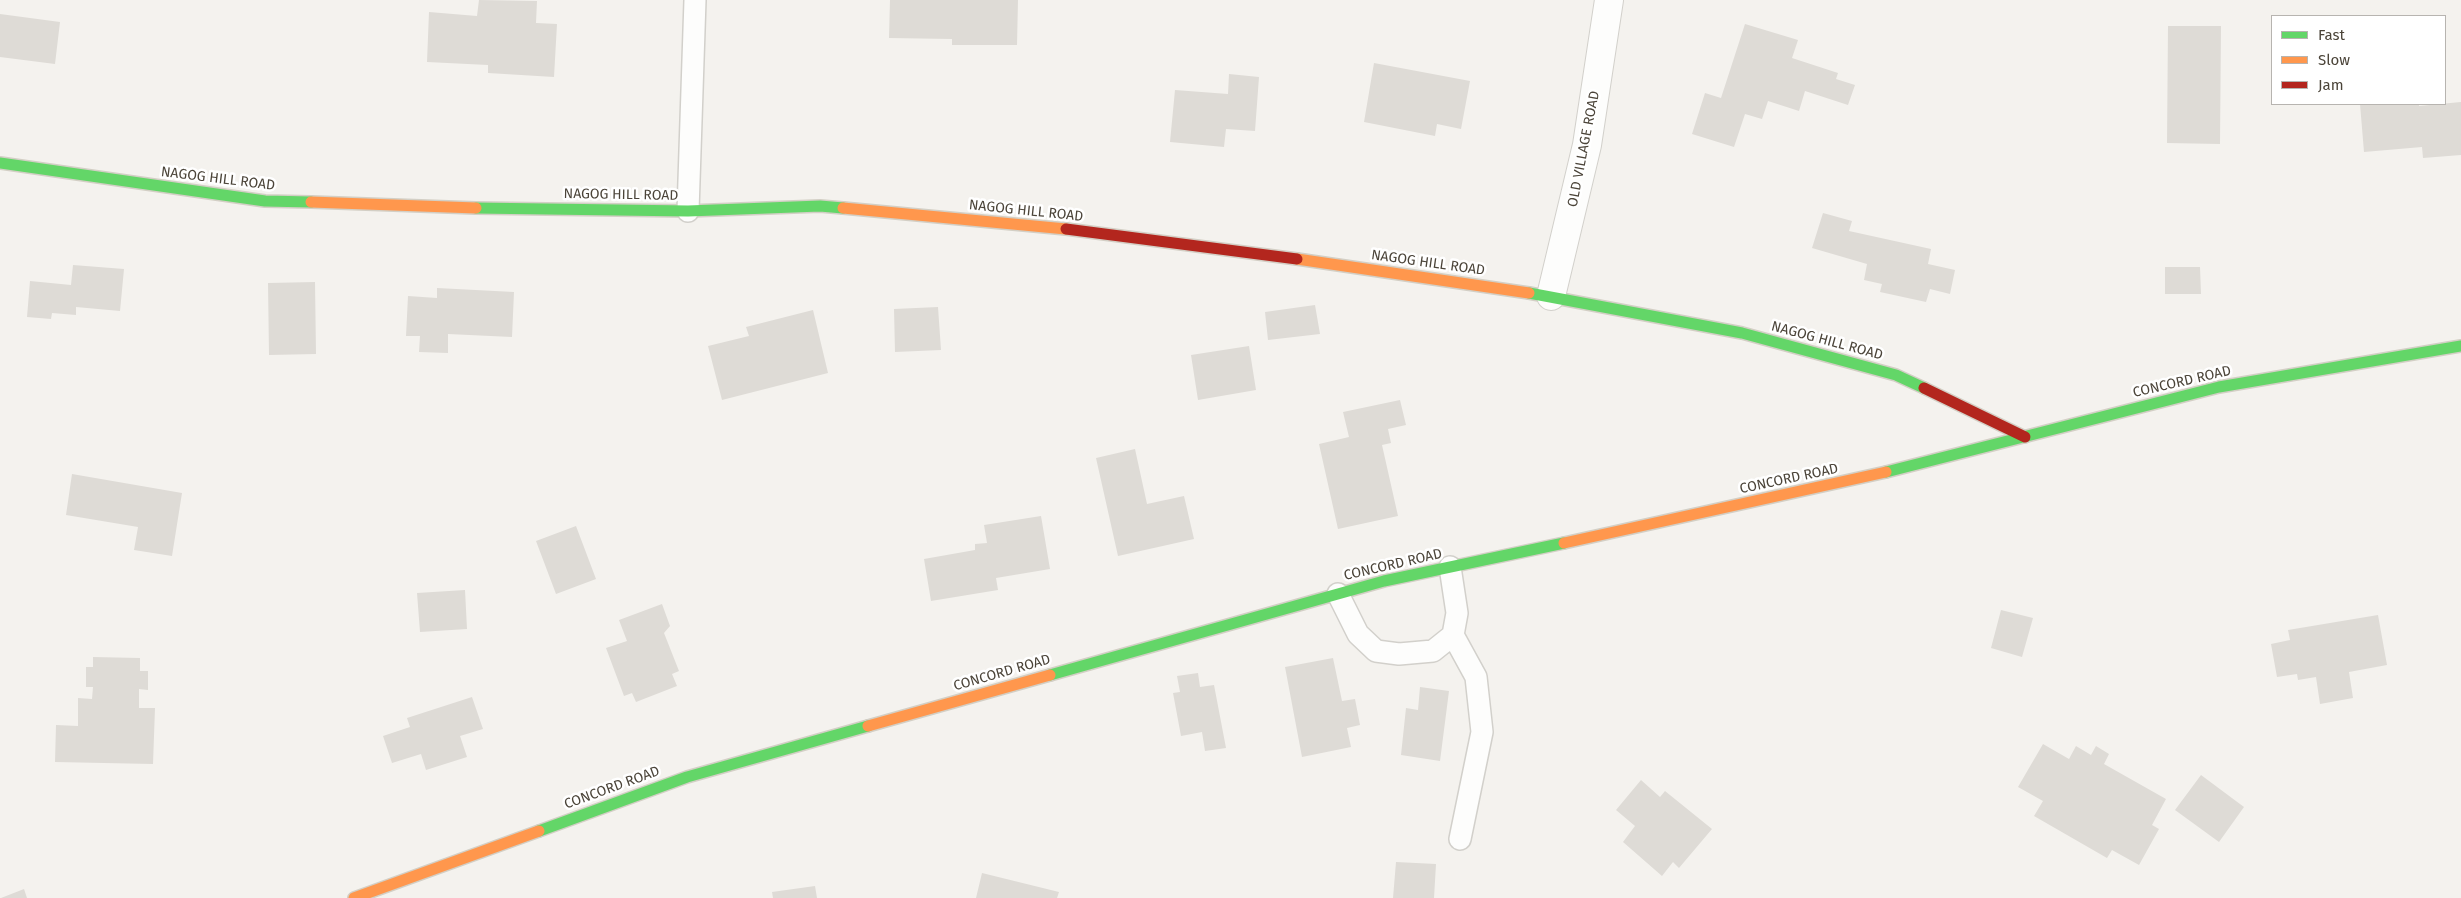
<!DOCTYPE html>
<style>
body{margin:0}
#map{position:relative;width:2461px;height:898px;overflow:hidden;background:#f4f2ee;font-family:"Fira Sans",sans-serif}
canvas{display:block}
.legend{position:absolute;left:2271px;top:15px;width:175px;height:90px;box-sizing:border-box;background:#fff;border:1px solid #b7b4b0;margin:0;padding:6px 9px;list-style:none;font-size:15px;color:#4b4439}
.legend li{display:flex;align-items:center;gap:10px;height:25px}
.legend b{width:25px;border:1px solid #b7b4b0}
</style>
<div id="map">
<canvas width="2461" height="898"></canvas>
<ul class="legend">
<li><b style="height:6px;background:#63d668"></b>Fast</li>
<li><b style="height:6px;background:#ff974d"></b>Slow</li>
<li><b style="height:6px;background:#b3261e"></b>Jam</li>
</ul>
</div>
<script>
const ctx = document.querySelector('canvas').getContext('2d');
ctx.lineJoin = 'round';
function fill(path, color) { ctx.fillStyle = color; ctx.fill(path, 'evenodd'); }
function trace(path, color, width, dash) { ctx.strokeStyle = color; ctx.lineWidth = width; ctx.lineCap = dash ? 'butt' : 'round'; ctx.setLineDash(dash || []); ctx.stroke(path); }
function write(font, color, halo, rows, align = 'center') {
  ctx.font = font + ' "Fira Sans",sans-serif'; ctx.lineWidth = 5; ctx.setLineDash([]); ctx.textBaseline = 'middle'; ctx.strokeStyle = halo; ctx.fillStyle = color; for (const [text, x, y, turn = 0] of rows) {
    ctx.save(); ctx.translate(x, y); ctx.rotate((+turn || 0) * Math.PI / 180); ctx.textAlign = isNaN(turn) ? turn : align; if (halo) ctx.strokeText(text, 0, 0); ctx.fillText(text, 0, 0); ctx.restore();
  }
}
fill(new Path2D(`
 M479,0L537,1L536,23L557,24L554,77L488,73V65L427,62L429,12L477,16Z
 M890,0H1018L1017,45H952V39L889,38Z
 M0,14L60,22L55,64L0,57Z
 M1745,24L1798,40L1792,58L1838,73L1836,79L1855,85L1848,105L1805,91L1799,111L1768,101L1762,119L1745,114L1734,147L1692,134L1705,93L1721,98Z
 M2168,26H2221L2220,144L2167,143Z
 M1374,63L1470,81L1461,129L1437,124L1435,136L1364,122Z
 M1229,74L1259,77L1255,131L1226,129L1224,147L1170,142L1175,90L1228,94Z
 M2461,102V155L2423,158L2422,147L2364,152L2360,104H2419V106Z
 M1823,213L1852,221L1849,231L1931,249L1928,264L1955,270L1950,294L1930,289L1926,302L1880,292L1882,284L1864,280L1867,264L1812,248Z
 M73,265L124,269L120,311L76,307V315L52,313L51,319L27,317L30,281L71,285Z
 M2165,267H2200L2201,294H2165Z
 M315,282L316,354L269,355L268,283Z
 M437,288L514,292L512,337L448,334V353L419,352L420,336H406L408,296L437,298Z
 M1315,305L1320,334L1268,340L1265,312Z
 M938,307L941,350L895,352L894,309Z
 M813,310L828,373L722,400L708,346L749,336L746,327Z
 M1249,346L1256,390L1198,400L1191,355Z
 M1400,400L1406,425L1388,429L1391,443L1382,445L1398,516L1338,529L1319,444L1349,437L1343,412Z
 M1135,449L1147,504L1184,496L1194,539L1118,556L1096,458Z
 M72,474L182,493L172,556L134,550L138,527L66,515Z
 M1041,516L1050,569L996,578L998,590L931,601L924,559L975,550V544L987,543L984,525Z
 M576,526L596,579L556,594L536,541Z
 M465,590L467,629L420,632L417,593Z
 M662,604L670,626L664,633L679,671L672,674L677,686L636,702L632,693L624,696L606,648L627,641L619,620Z
 M2001,610L2033,618L2022,657L1991,648Z
 M2378,615L2387,665L2349,672L2353,698L2320,704L2316,677L2298,680L2297,674L2277,677L2271,644L2290,640L2288,630Z
 M93,657L140,658V671H148V690L139,689V708H155L153,764L55,762L56,725L78,726V698L92,699L93,687H86V667H93Z
 M1333,658L1342,701L1355,699L1360,725L1347,728L1351,747L1302,757L1285,667Z
 M1198,673L1200,687L1214,685L1226,748L1205,751L1202,732L1181,736L1173,693L1180,692L1177,676Z
 M1420,687L1449,691L1440,761L1401,755L1406,708L1418,710Z
 M472,697L483,729L460,736L467,757L426,770L421,754L392,763L383,736L410,727L407,718Z
 M2043,744L2069,759L2076,746L2091,755L2096,746L2109,754L2104,764L2166,799L2152,825L2159,829L2139,865L2112,850L2107,858L2034,816L2043,801L2018,787Z
 M2201,775L2244,807L2219,842L2175,810Z
 M1641,780L1660,797L1665,791L1712,829L1679,868L1673,862L1662,876L1623,842L1635,826L1616,810Z
 M1396,862L1436,864L1434,898H1393Z
 M982,873L1059,892L1057,898H976Z
 M815,886L817,898H773L772,892Z
 M24,889L27,898H1Z`), '#dedbd6');
const lane = new Path2D(`
 M688,211L695,0
 M1338,594L1358,634L1376,651L1399,654L1433,651L1453,635L1457,613L1450,567
 M1453,635L1476,677L1482,732L1460,839`);
const street = new Path2D(`
 M1551,296L1587,145L1609,0`);
const fast = new Path2D(`
 M0,163L265,201L311,202
 M476,208L688,211L820,206L843,208
 M1529,293L1742,333L1896,375L1924,388
 M1886,472L2219,387L2461,346
 M1050,675L1384,581L1564,543
 M539,831L687,777L868,726`);
const slow = new Path2D(`
 M311,202L476,208
 M843,208L1066,229
 M1297,259L1529,293
 M1564,543L1886,472
 M868,726L1050,675
 M354,898L539,831`);
const jam = new Path2D(`
 M1066,229L1297,259
 M1924,388L2025,437`);
trace(lane, '#d2d0cb', 24);
trace(street, '#d2d0cb', 30);
trace(fast, '#d3cfc5', 14);
trace(slow, '#d3cfc5', 14);
trace(jam, '#d3cfc5', 14);
trace(lane, '#fdfdfc', 21);
trace(street, '#fdfdfc', 28);
trace(fast, '#63d668', 11);
trace(slow, '#ff974d', 11);
trace(jam, '#b3261e', 11);
write('14px', '#4b4439', '#fff', [
 ["OLD VILLAGE ROAD",1584,149,-79],
 ["NAGOG HILL ROAD",218,179,7],
 ["NAGOG HILL ROAD",621,195,1],
 ["NAGOG HILL ROAD",1026,211,6],
 ["NAGOG HILL ROAD",1428,263,8],
 ["NAGOG HILL ROAD",1827,341,15],
 ["CONCORD ROAD",2182,382,-13],
 ["CONCORD ROAD",1789,479,-12],
 ["CONCORD ROAD",1393,565,-13],
 ["CONCORD ROAD",1002,673,-16],
 ["CONCORD ROAD",612,788,-20]
]);
</script>
